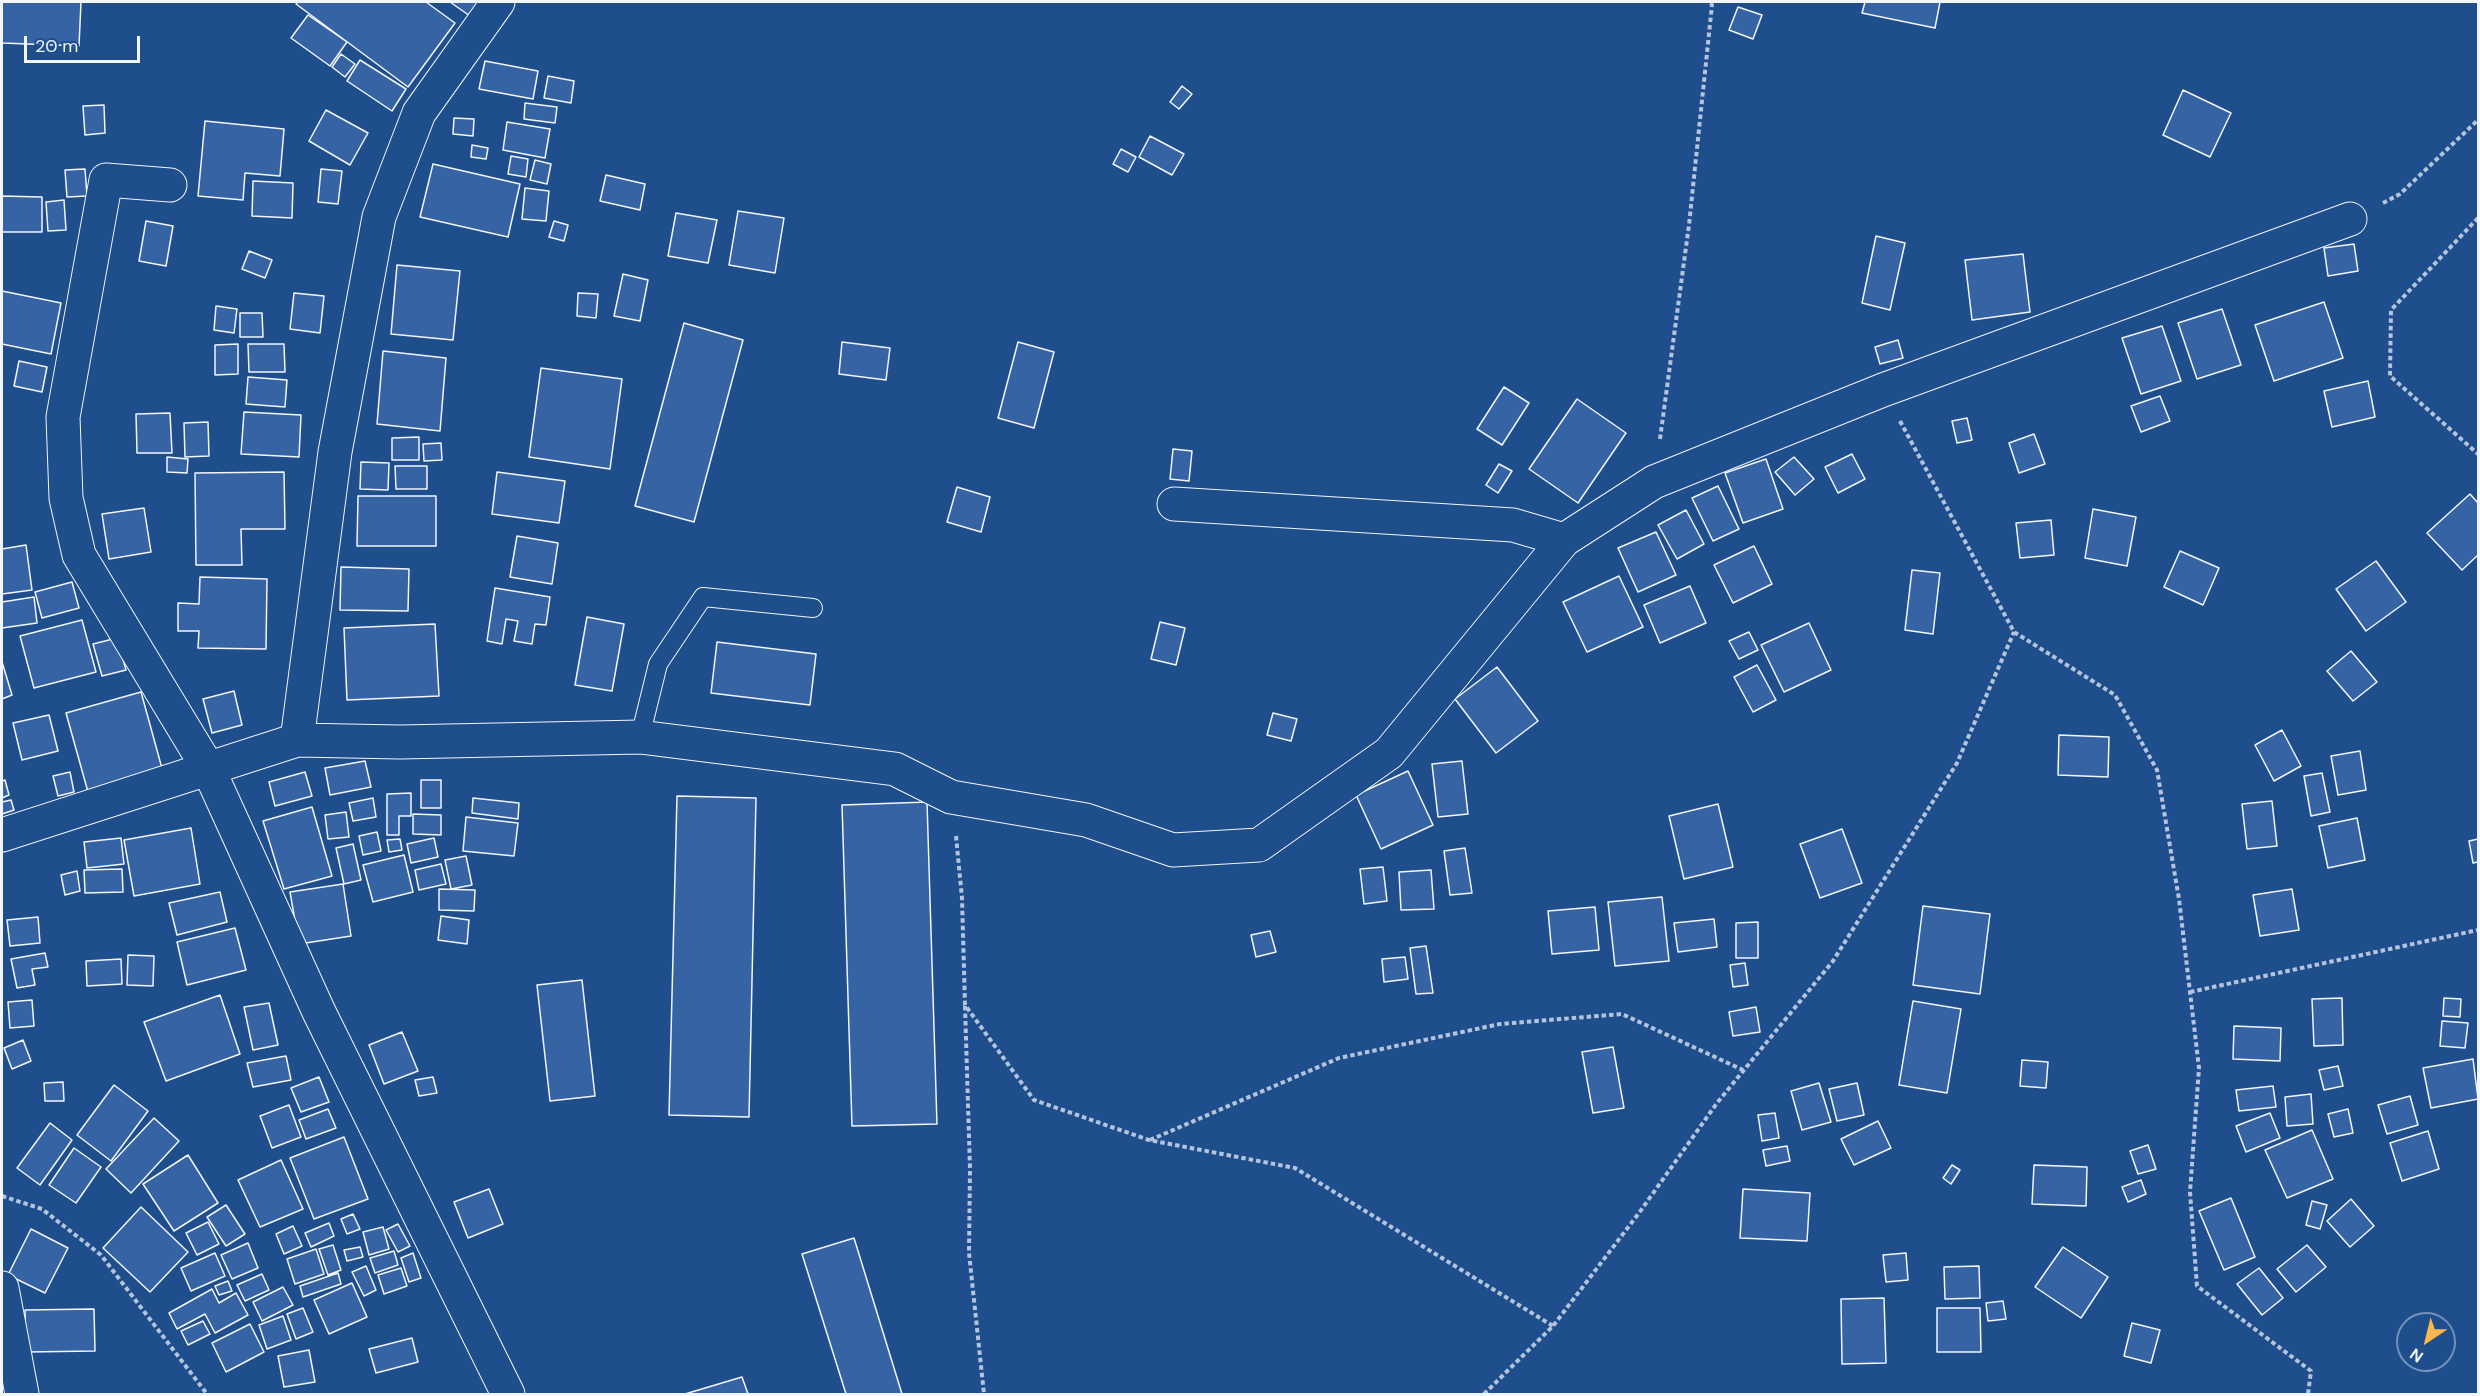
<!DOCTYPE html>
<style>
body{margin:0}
#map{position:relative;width:2480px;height:1396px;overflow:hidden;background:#1f4e8c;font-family:"DM Sans",sans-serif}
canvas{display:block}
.frame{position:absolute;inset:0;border:3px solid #f2f6ff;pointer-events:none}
.north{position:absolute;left:2396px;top:1312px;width:60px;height:60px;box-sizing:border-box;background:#1f4e8c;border:2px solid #7391ba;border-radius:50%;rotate:215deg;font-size:16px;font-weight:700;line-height:24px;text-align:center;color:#f2f6ff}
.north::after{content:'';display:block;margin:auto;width:21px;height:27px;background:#ffb74d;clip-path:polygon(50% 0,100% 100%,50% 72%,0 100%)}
.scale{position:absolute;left:24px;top:36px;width:116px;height:27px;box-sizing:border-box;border:3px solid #f2f6ff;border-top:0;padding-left:8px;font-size:18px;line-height:21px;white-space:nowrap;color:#f2f6ff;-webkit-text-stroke:4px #1f4e8c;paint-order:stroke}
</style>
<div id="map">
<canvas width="2480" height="1396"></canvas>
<div class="frame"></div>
<div class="north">N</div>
<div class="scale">20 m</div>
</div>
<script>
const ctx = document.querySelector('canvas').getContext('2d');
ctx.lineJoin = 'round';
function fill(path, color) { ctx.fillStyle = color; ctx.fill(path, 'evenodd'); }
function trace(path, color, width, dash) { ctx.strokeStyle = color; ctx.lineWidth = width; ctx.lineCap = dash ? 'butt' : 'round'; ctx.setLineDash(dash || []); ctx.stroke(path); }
const building = new Path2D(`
 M2,2H81L79,46L2,43Z
 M298,2H426L455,23L408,87L296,4Z
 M450,2H481L470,16Z
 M1865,2H1940L1935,28L1862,13Z
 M1738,7L1762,15L1753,39L1729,30Z
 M308,15L347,42L330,66L291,38Z
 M341,54L355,64L345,77L332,67Z
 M360,60L406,89L392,111L347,81Z
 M485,61L538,71L533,99L479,89Z
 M548,76L574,81L571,103L544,98Z
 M1182,86L1192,94L1179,109L1170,102Z
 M2183,90L2231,113L2210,157L2163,135Z
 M525,103L557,107L555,123L524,119Z
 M104,105L105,133L85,135L83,106Z
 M326,110L368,133L350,165L309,141Z
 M454,118L474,119L473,136L453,134Z
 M205,121L284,129L280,176L245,173L243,200L198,196Z
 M507,122L550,129L545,158L503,150Z
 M1150,136L1184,154L1172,175L1139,157Z
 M472,145L488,148L486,159L471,157Z
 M1121,149L1136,157L1128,172L1113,164Z
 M511,156L528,159L526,177L508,174Z
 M535,160L551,164L547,184L530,180Z
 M433,164L520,184L508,237L420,217Z
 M85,169L87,196L67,197L65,170Z
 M321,169L342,171L338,204L318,202Z
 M606,175L645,184L640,210L600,201Z
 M253,181L293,183L292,218L252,216Z
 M525,188L549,191L546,221L522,219Z
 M2,196L42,197V232H2Z
 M64,200L66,230L48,231L46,202Z
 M738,211L784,218L775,273L729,265Z
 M676,213L717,220L708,263L668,256Z
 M146,221L173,226L166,266L139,261Z
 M554,221L568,225L564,241L549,237Z
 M1876,236L1905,243L1890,310L1862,303Z
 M2354,244L2358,271L2328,276L2324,248Z
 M249,251L272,260L265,278L242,269Z
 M2023,254L2030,312L1972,320L1965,260Z
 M397,265L460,271L453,340L391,334Z
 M623,274L648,280L640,321L614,316Z
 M2,291L61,303L51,354L2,344Z
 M294,293L324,296L320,333L290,329Z
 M578,293L598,294L596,318L577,316Z
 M2324,302L2343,358L2274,381L2255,325Z
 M216,306L237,309L234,333L214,330Z
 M2222,309L2241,365L2197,379L2178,323Z
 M240,313H262L263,337H240Z
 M684,323L743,340L694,522L635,506Z
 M2162,326L2181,381L2141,394L2122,338Z
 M1898,340L1903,358L1880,364L1875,347Z
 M842,342L890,348L886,380L839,374Z
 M1018,342L1054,352L1034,428L998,418Z
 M238,344V374L215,375V345Z
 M248,344H284L285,372H249Z
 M383,351L446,358L440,431L377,424Z
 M19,361L47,367L42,392L14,386Z
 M541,368L622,379L610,469L529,457Z
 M248,377L287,380L285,407L246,404Z
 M2368,381L2375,417L2332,427L2324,391Z
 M1504,387L1529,403L1502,445L1477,429Z
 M2160,396L2170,421L2141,432L2131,406Z
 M1577,399L1626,433L1578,503L1529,469Z
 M244,412L301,415L299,457L241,454Z
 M170,413L172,453H137L136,414Z
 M1967,418L1972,440L1957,443L1952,421Z
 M208,422L209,456L185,457L184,423Z
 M2034,434L2045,464L2019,473L2009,443Z
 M419,437V460H392V438Z
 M441,443L442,460L424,461L423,444Z
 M1173,449L1192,451L1189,481L1170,479Z
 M1852,454L1865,479L1838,493L1825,467Z
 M167,457L188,459L187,473L167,472Z
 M1794,457L1814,479L1795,495L1775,472Z
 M1766,459L1783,509L1743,523L1725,473Z
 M361,462L389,463L388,490L360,489Z
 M1499,464L1512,471L1498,493L1486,485Z
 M395,466H427V489H396Z
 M284,472L285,529H241L242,565H196L195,473Z
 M497,472L565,481L559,523L492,514Z
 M1718,486L1739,529L1713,541L1692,498Z
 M957,487L990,497L981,532L947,522Z
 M2470,494L2478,503V555L2462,570L2427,533Z
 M358,496H436V546H357Z
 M144,508L151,552L109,559L102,514Z
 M2093,509L2136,517L2127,566L2085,558Z
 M1686,510L1704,544L1677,559L1658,525Z
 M2051,520L2054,555L2020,558L2016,523Z
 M1656,532L1676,575L1638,592L1618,548Z
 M517,536L558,543L552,584L510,577Z
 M26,545L32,590L2,594V549Z
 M1754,546L1772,584L1733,603L1714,565Z
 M2180,551L2219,568L2203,605L2164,587Z
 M2376,561L2406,602L2366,631L2336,589Z
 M341,567L409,569L408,611L340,610Z
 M1912,570L1940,573L1933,634L1905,630Z
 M1619,576L1643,627L1587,652L1563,602Z
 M200,577L267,579L266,649L198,648L199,631H178V603L199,604Z
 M72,582L79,608L42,618L35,592Z
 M1690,586L1706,623L1660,643L1644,605Z
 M495,588L550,597L546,625L535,624L532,644L514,641L518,621L506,619L502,644L487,641Z
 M34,597L37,623L2,628V602Z
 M587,617L624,624L612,691L575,685Z
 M82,620L96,672L34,688L20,636Z
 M1160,622L1185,628L1176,665L1151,659Z
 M1809,623L1831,670L1784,692L1761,645Z
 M435,624L439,696L347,700L344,628Z
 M1749,632L1758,650L1739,659L1729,641Z
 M117,638L126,670L102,676L93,644Z
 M717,642L816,654L810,705L711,693Z
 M2351,651L2377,682L2353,701L2327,671Z
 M2,662L12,695L2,699Z
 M1757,665L1776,700L1753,712L1734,677Z
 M1497,667L1538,721L1496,753L1455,699Z
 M234,691L242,725L212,733L203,699Z
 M141,692L163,772L88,792L66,713Z
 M1273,713L1297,719L1291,741L1267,735Z
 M49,715L58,751L22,760L13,723Z
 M2282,730L2301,766L2274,781L2255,745Z
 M2059,735L2109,737L2108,777L2058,775Z
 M2360,751L2366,790L2338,795L2331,756Z
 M365,761L371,787L330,795L325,768Z
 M1462,761L1468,814L1438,817L1432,764Z
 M1408,771L1433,825L1381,849L1356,795Z
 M70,772L74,792L58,796L53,776Z
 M305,772L312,796L275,806L269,782Z
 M2322,773L2330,812L2311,816L2304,776Z
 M5,780L9,795L2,798V781Z
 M421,780H441V808H421Z
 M411,793V816H399V835H387V794Z
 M677,796L756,798L749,1117L669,1115Z
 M373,798L376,817L353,821L349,803Z
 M473,798L519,803L518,819L472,813Z
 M11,800L14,810L2,814V802Z
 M2272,801L2277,846L2247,849L2242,804Z
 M927,802L937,1124L852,1126L842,805Z
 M1718,804L1733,867L1684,879L1669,816Z
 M312,807L332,876L284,889L263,821Z
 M346,812L349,837L328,839L325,815Z
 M413,814L441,815V835L413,834Z
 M466,817L518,823L514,856L463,851Z
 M2357,818L2365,860L2328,868L2319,826Z
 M191,828L200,884L134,896L124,840Z
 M1842,829L1862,883L1820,898L1800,844Z
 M377,832L381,851L363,855L359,836Z
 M121,838L124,864L87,868L84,842Z
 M434,838L438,857L411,863L407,844Z
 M400,839L402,850L389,852L387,840Z
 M2478,839V862L2473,863L2469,841Z
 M353,844L361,880L344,884L336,848Z
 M1465,848L1472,893L1450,895L1444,851Z
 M404,855L413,892L373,902L363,865Z
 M466,856L472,885L451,889L445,860Z
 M441,864L446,884L419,890L415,870Z
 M1383,867L1387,901L1364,904L1360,869Z
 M122,869L123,892L85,893L84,870Z
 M1431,870L1434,909L1401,910L1399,872Z
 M77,871L80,891L65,895L61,875Z
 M343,884L351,936L299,944L290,892Z
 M439,889L475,890L474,911L439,910Z
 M2292,889L2299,930L2260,936L2253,895Z
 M220,892L227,922L177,935L169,903Z
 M1662,897L1669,961L1615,966L1608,902Z
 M1923,906L1990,914L1980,994L1913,985Z
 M1595,907L1599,950L1552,954L1548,911Z
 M441,916L469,920L467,944L438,940Z
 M38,917L40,943L10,946L7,920Z
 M1714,919L1717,947L1678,952L1674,923Z
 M1758,922V958H1736V923Z
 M235,928L246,970L187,985L177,942Z
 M1270,931L1276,952L1256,957L1251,935Z
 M1426,946L1433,993L1416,994L1410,948Z
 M45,953L48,967L32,969L35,985L17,988L11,959Z
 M128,955L154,956L153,986L127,985Z
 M1405,957L1408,979L1384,982L1382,959Z
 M121,959L122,984L87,986L86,961Z
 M1745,963L1748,985L1733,987L1730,965Z
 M582,980L595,1096L550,1101L537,985Z
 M220,995L240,1054L166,1081L144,1022Z
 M2342,998L2343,1045L2314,1046L2312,999Z
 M2444,998L2461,999L2460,1017L2443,1016Z
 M32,1000L34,1026L10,1028L8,1002Z
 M1913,1001L1961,1009L1947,1093L1899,1085Z
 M269,1003L278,1045L253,1050L244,1007Z
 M1756,1007L1760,1032L1733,1036L1729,1012Z
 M2442,1021L2468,1023L2465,1048L2440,1046Z
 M2234,1026L2281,1028L2280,1061L2233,1059Z
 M402,1032L418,1071L384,1084L369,1045Z
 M23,1040L31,1061L12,1069L4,1048Z
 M1613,1047L1624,1108L1593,1113L1582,1052Z
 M286,1056L291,1080L253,1087L247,1063Z
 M2473,1059L2478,1099L2431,1108L2423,1068Z
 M2022,1060L2048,1062L2046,1088L2020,1086Z
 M2338,1066L2343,1086L2324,1090L2319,1070Z
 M319,1077L329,1102L301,1112L291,1088Z
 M433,1077L437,1093L419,1096L415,1080Z
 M63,1082L64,1101H45L44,1083Z
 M1819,1083L1831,1122L1802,1130L1791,1091Z
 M1857,1083L1864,1115L1837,1121L1829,1089Z
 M114,1085L148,1111L111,1161L77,1135Z
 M2273,1086L2276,1107L2239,1111L2236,1090Z
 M2311,1094L2313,1124L2287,1126L2285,1097Z
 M2410,1096L2418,1125L2387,1134L2378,1105Z
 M289,1105L301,1137L272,1148L260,1116Z
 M328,1109L336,1128L306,1139L299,1120Z
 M2348,1109L2353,1133L2334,1137L2328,1114Z
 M1775,1113L1779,1138L1762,1141L1758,1115Z
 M2270,1113L2280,1138L2246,1152L2236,1126Z
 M154,1118L179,1141L131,1193L106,1169Z
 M1878,1121L1891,1148L1854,1165L1841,1139Z
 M50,1123L72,1140L40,1185L17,1168Z
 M2312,1130L2333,1179L2287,1198L2265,1150Z
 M2428,1131L2439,1169L2402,1181L2390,1143Z
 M344,1137L368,1199L314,1219L290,1158Z
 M2148,1145L2156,1169L2138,1174L2130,1151Z
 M1787,1146L1790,1161L1766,1166L1763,1150Z
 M74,1148L101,1167L76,1203L49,1185Z
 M188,1155L218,1203L174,1231L143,1184Z
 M281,1160L303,1209L260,1227L238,1180Z
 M1952,1165L1960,1170L1951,1184L1943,1178Z
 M2034,1165L2087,1167L2086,1206L2032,1204Z
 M2141,1180L2146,1194L2128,1202L2122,1187Z
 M489,1189L503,1224L468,1238L454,1202Z
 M1743,1189L1810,1193L1807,1241L1740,1238Z
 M2231,1198L2255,1257L2224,1270L2199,1211Z
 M2351,1199L2374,1226L2350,1247L2327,1221Z
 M2312,1201L2327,1205L2320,1229L2306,1225Z
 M226,1205L245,1234L226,1246L207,1217Z
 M141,1207L188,1252L150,1292L103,1248Z
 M353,1214L360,1229L347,1234L341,1219Z
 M208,1222L219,1244L197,1255L186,1233Z
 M329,1223L334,1236L311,1247L305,1233Z
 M398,1224L410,1246L398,1252L386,1230Z
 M293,1226L302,1246L284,1254L276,1234Z
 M383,1227L389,1249L369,1255L363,1232Z
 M31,1229L68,1248L45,1293L8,1275Z
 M854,1238L902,1394H846L802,1254Z
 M248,1243L258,1268L232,1279L221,1255Z
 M333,1245L341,1270L328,1275L319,1249Z
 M2307,1245L2326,1267L2296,1292L2277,1269Z
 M360,1247L363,1257L347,1261L344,1250Z
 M2063,1247L2108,1277L2081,1318L2035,1287Z
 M316,1249L324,1274L295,1284L287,1259Z
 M394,1251L398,1265L375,1273L370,1258Z
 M215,1253L225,1276L191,1291L181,1268Z
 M413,1253L421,1278L409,1282L401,1258Z
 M1906,1253L1908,1280L1886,1282L1883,1255Z
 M366,1266L376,1290L364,1296L352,1272Z
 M1979,1266L1980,1298L1945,1299L1944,1267Z
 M401,1268L407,1286L384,1294L378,1275Z
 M2259,1268L2283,1298L2262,1315L2237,1284Z
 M338,1273L341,1284L303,1297L300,1286Z
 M262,1274L269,1290L245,1301L237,1285Z
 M228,1281L232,1291L219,1295L215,1286Z
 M352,1283L367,1317L329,1334L314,1300Z
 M283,1287L293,1305L262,1321L253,1302Z
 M212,1289L219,1303L236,1293L248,1315L215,1333L205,1314L177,1329L169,1313Z
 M1884,1298L1886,1363L1842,1364L1841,1299Z
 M2003,1301L2006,1319L1988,1321L1986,1303Z
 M303,1308L313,1332L296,1339L287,1314Z
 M1937,1308H1980L1981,1352H1937Z
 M94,1309L95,1351L26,1352L25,1310Z
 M283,1316L291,1340L267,1349L259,1325Z
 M203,1321L210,1334L188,1345L181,1331Z
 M2132,1323L2160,1330L2151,1363L2124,1356Z
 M250,1324L264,1352L226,1372L212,1343Z
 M412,1338L418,1362L376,1373L369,1349Z
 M309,1350L315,1382L284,1387L278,1356Z
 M742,1377L748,1394H685Z`);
fill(building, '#3563a3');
trace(building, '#f2f6ff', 1.5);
const lane = new Path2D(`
 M640,737L658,664L703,597L813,608`);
const street = new Path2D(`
 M170,185L106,180L63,417L66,498L79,555L208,768L319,1012L508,1394
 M1174,504L1513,525L1564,540
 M297,740L335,452L379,217L419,113L498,2
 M2,835L297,740L400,742L640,737L895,769L951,797L1086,820L1173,850L1259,845L1389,753L1564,540L1654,482L1883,390L2350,219
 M2,1288L22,1394`);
trace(lane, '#f2f6ff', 20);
trace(street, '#f2f6ff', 35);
trace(new Path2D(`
 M2383,203L2400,194L2478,120
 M2478,218L2391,310L2390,376L2478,454
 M1900,421L2014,632L2115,695L2157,770L2179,899L2199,1068L2190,1192L2197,1286L2311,1371L2308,1394
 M1660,439L1689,225L1712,5L1710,2
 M956,836L962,898L965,1005L1034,1100L1149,1140L1295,1168L1553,1326
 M2190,992L2478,930
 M965,1006L970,1169L969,1253L984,1394
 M1150,1140L1339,1058L1500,1024L1622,1014L1743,1070
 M2,1196L42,1209L101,1255L207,1394
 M1484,1394L1553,1326L1639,1213L1717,1103L1833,961L1957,763L2014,632`), '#b3c4dc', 4, [4.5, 3]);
trace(lane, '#1f4e8c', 18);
trace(street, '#1f4e8c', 33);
</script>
